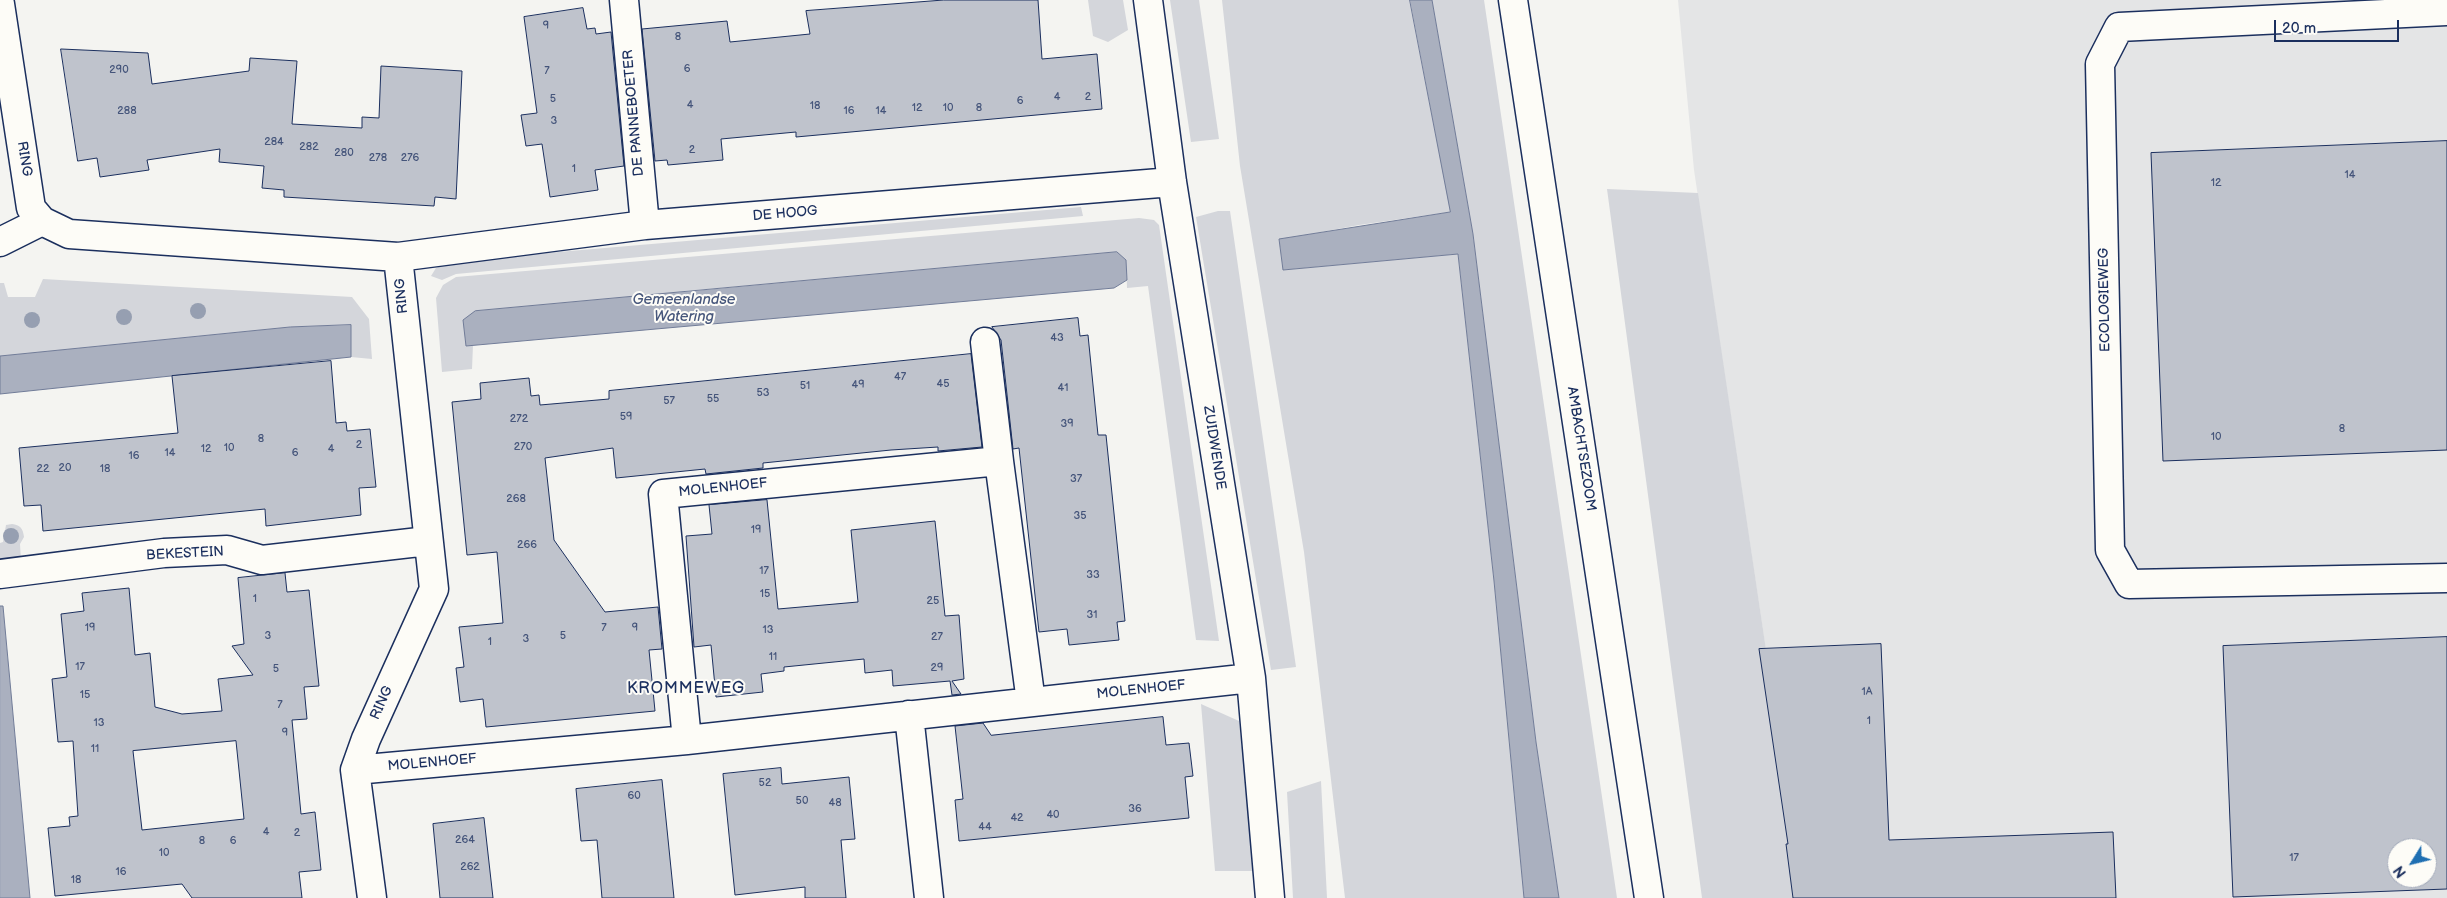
<!DOCTYPE html>
<style>
body{margin:0}
#map{position:relative;width:2447px;height:898px;overflow:hidden;background:#f4f4f1;font-family:"Balsamiq Sans",sans-serif}
canvas{display:block}
.north{position:absolute;left:2387px;top:838px;width:50px;height:50px;box-sizing:border-box;background:#fdfcf7;border:1px solid #a3aaba;border-radius:50%;rotate:234deg;font-size:14px;font-weight:700;line-height:20px;text-align:center;color:#1b2f5e}
.north::after{content:'';display:block;margin:auto;width:18px;height:22px;background:#1f6fb2;clip-path:polygon(50% 0,100% 100%,50% 72%,0 100%)}
.scale{position:absolute;left:2274px;top:20px;width:125px;height:22px;box-sizing:border-box;border:2px solid #1b2f5e;border-top:0;padding-left:6px;font-size:15px;line-height:18px;white-space:nowrap;color:#1b2f5e;-webkit-text-stroke:4px #fdfcf7;paint-order:stroke}
</style>
<div id="map">
<canvas width="2447" height="898"></canvas>
<div class="north">N</div>
<div class="scale">20 m</div>
</div>
<script>
const ctx = document.querySelector('canvas').getContext('2d');
ctx.lineJoin = 'round';
function fill(path, color) { ctx.fillStyle = color; ctx.fill(path, 'evenodd'); }
function trace(path, color, width, dash) { ctx.strokeStyle = color; ctx.lineWidth = width; ctx.lineCap = dash ? 'butt' : 'round'; ctx.setLineDash(dash || []); ctx.stroke(path); }
function write(font, color, halo, rows, align = 'center') {
  ctx.font = font + ' "Balsamiq Sans",sans-serif'; ctx.lineWidth = 4; ctx.setLineDash([]); ctx.textBaseline = 'middle'; ctx.strokeStyle = halo; ctx.fillStyle = color; for (const [text, x, y, turn = 0] of rows) {
    ctx.save(); ctx.translate(x, y); ctx.rotate((+turn || 0) * Math.PI / 180); ctx.textAlign = isNaN(turn) ? turn : align; if (halo) ctx.strokeText(text, 0, 0); ctx.fillText(text, 0, 0); ctx.restore();
  }
}
fill(new Path2D(`
 M1678,0H2447V898H1803L1694,170ZM2397,848H2427V878H2397Z`), '#e4e5e6');
fill(new Path2D(`
 M1088,0H1123L1128,30L1108,42L1093,36Z
 M1170,0H1199L1219,139L1191,142Z
 M1222,0H1410L1450,212L1359,225L1279,240L1284,270L1458,254L1494,581L1524,898H1345L1304,552L1240,166Z
 M1432,0H1484L1617,898H1559L1536,742L1473,234Z
 M1607,189L1698,193L1803,898H1702Z
 M1081,207L1083,216L456,274L442,280L431,276L436,268L454,261Z
 M1218,211H1230L1296,667L1271,670L1196,217Z
 M1139,218L1154,220L1159,225L1219,641L1196,640L1148,286L1127,288L1126,260L889,274L684,291L466,345H473L472,369L442,372L436,298L443,285L456,277Z
 M43,279L352,297L369,319L372,359L351,357L350,325L290,327L0,356V283H4L8,297H35Z
 M12,524C20,525 23,528 24,537L20,544L21,561L0,566V543L3,542L6,525Z
 M1201,704L1239,721L1256,871H1215Z
 M1321,781L1327,898H1293L1287,792Z`), '#d4d6db');
const water = new Path2D(`
 M1410,0H1432L1473,234L1536,742L1559,898H1524L1494,581L1458,254L1283,270L1279,239L1450,212Z
 M1117,252L1126,260L1127,280L1114,288L466,346L463,320L475,311Z
 M351,325V357L0,394V356L290,327Z
 M0,606H3L30,898H0Z`);
fill(water, '#aab0bf');
trace(water, '#717c98', 1);
const building = new Path2D(`
 M944,0H1038L1042,59L1097,54L1102,109L796,137V132L721,139L723,160L668,165L667,160L655,161L642,29L727,21L730,42L810,34L806,11Z
 M583,8L587,29L595,28L596,34L611,32L624,166L595,170L598,190L550,197L542,144L526,146L521,115L537,113L524,17Z
 M61,49L148,53L152,84L249,71L250,58L297,61L292,124L362,128V117L379,118L381,66L462,71L456,199L435,197L434,206L284,197V190L262,188L264,166L219,162L220,149L147,160L149,170L100,177L97,158L78,161Z
 M2447,141V450L2163,461L2151,153Z
 M1078,318L1080,336L1088,335L1098,435H1106L1125,621L1117,622L1119,640L1069,645L1067,629L1039,632L1019,448L1013,449L1001,340L992,327Z
 M971,354L982,447L938,451V447L891,450L763,463V468L706,474L705,469L616,478L613,448L545,458L554,540L605,612L658,607L662,649L649,650L655,711L486,727L483,699L460,702L456,668L464,667L459,627L503,623L497,552L467,555L452,402L481,399L480,383L529,378L531,396L539,395L540,405L609,399V391Z
 M331,361L336,423L346,422L347,431L370,429L376,487L359,488L361,515L266,526L265,509L43,531L41,505L24,506L19,448L178,433L172,376Z
 M767,500L778,609L858,602L851,530L935,521L945,616L959,615L964,679L952,681L961,694L952,695L950,681L893,686L892,670L865,673L864,659L784,667V671L761,674L763,692L716,697L711,645L694,647L686,536L712,534L709,505Z
 M285,573L287,592L309,590L319,686L304,687L307,719L292,720L301,814L315,812L321,870L299,872L302,898H192L182,884L55,896L48,828L70,826L69,817L78,816L73,741L58,742L52,679L67,677L61,614L84,611L82,593L129,588L135,655L150,653L155,707L182,714L222,711L218,679L253,675L232,646L244,644L238,578ZM236,741L244,819L142,830L133,751Z
 M2447,637V889L2233,897L2223,646ZM2397,848H2427V878H2397Z
 M1881,644L1889,840L2113,832L2116,898H1793L1786,844H1788L1759,649Z
 M1163,717L1166,745L1189,743L1193,776L1185,777L1189,818L959,841L955,800L963,799L955,726L983,723L991,735Z
 M781,768L782,784L849,777L855,839L841,840L846,898H805V887L735,895L723,774Z
 M662,780L674,898H602L597,840L581,841L576,789Z
 M484,818L493,898H440L433,824Z`);
fill(building, '#bfc3cc');
trace(building, '#1b2f5e', 1);
const minor = new Path2D(`
 M624,0L645,225
 M1148,0L1172,182L1251,678L1270,898
 M0,4L31,208L42,221L69,234L398,257L434,589L366,739L355,770L372,898
 M2447,11L2119,27L2100,64L2110,550L2129,584L2447,578
 M0,242L42,221
 M398,257L645,225L1172,182
 M985,342L999,461
 M0,574L164,553L227,550L262,560L428,541
 M909,715L929,898
 M687,740L663,494L999,461L1031,702
 M355,770L687,740L1251,678`);
const tertiary = new Path2D(`
 M1513,0L1649,898`);
trace(minor, '#1b2f5e', 31);
trace(tertiary, '#1b2f5e', 31);
trace(minor, '#fdfcf7', 28);
trace(tertiary, '#fdfcf7', 28);
ctx.fillStyle = '#969fb1';
for (const [x, y] of [
 [198,311],
 [124,317],
 [32,320],
 [11,536]
]) { ctx.beginPath(); ctx.arc(x, y, 8, 0, 2 * Math.PI); ctx.fill(); }
write('11px', '#44547a', null, [
 ["9",546,26],
 ["8",678,37],
 ["6",687,69],
 ["290",119,70],
 ["7",547,71],
 ["4",1057,97],
 ["2",1088,97],
 ["5",553,99],
 ["6",1020,101],
 ["4",690,105],
 ["18",815,106],
 ["12",917,108],
 ["10",948,108],
 ["8",979,108],
 ["288",127,111],
 ["16",849,111],
 ["14",881,111],
 ["3",554,121],
 ["284",274,142],
 ["282",309,147],
 ["2",692,150],
 ["280",344,153],
 ["278",378,158],
 ["276",410,158],
 ["1",574,169],
 ["14",2350,175],
 ["12",2216,183],
 ["43",1057,338],
 ["47",900,377],
 ["45",943,384],
 ["49",858,385],
 ["51",805,386],
 ["41",1063,388],
 ["53",763,393],
 ["55",713,399],
 ["57",669,401],
 ["59",626,417],
 ["272",519,419],
 ["39",1067,424],
 ["8",2342,429],
 ["10",2216,437],
 ["8",261,439],
 ["2",359,445],
 ["270",523,447],
 ["10",229,448],
 ["12",206,449],
 ["4",331,449],
 ["14",170,453],
 ["6",295,453],
 ["16",134,456],
 ["20",65,468],
 ["22",43,469],
 ["18",105,469],
 ["37",1076,479],
 ["268",516,499],
 ["35",1080,516],
 ["19",756,530],
 ["266",527,545],
 ["17",764,571],
 ["33",1093,575],
 ["15",765,594],
 ["1",255,599],
 ["25",933,601],
 ["31",1092,615],
 ["19",90,628],
 ["7",604,628],
 ["9",635,628],
 ["13",768,630],
 ["3",268,636],
 ["5",563,636],
 ["27",937,637],
 ["3",526,639],
 ["1",490,642],
 ["11",773,657],
 ["17",80,667],
 ["29",937,668],
 ["5",276,669],
 ["1A",1867,692],
 ["15",85,695],
 ["7",280,705],
 ["1",1869,721],
 ["13",99,723],
 ["9",285,733],
 ["11",95,749],
 ["52",765,783],
 ["60",634,796],
 ["50",802,801],
 ["48",835,803],
 ["36",1135,809],
 ["40",1053,815],
 ["42",1017,818],
 ["44",985,827],
 ["4",266,832],
 ["2",297,833],
 ["264",465,840],
 ["8",202,841],
 ["6",233,841],
 ["10",164,853],
 ["17",2294,858],
 ["262",470,867],
 ["16",121,872],
 ["18",76,880]
]);
write('14px', '#1b2f5e', '#fdfcf7', [
 ["DE PANNEBOETER",634,113,-95],
 ["RING",24,159,81],
 ["DE HOOG",785,214,-5],
 ["RING",402,296,-96],
 ["ECOLOGIEWEG",2105,300,-91],
 ["ZUIDWENDE",1214,448,81],
 ["AMBACHTSEZOOM",1581,449,81],
 ["MOLENHOEF",723,488,-6],
 ["BEKESTEIN",185,554,-3],
 ["MOLENHOEF",1141,690,-6],
 ["RING",382,703,-66],
 ["MOLENHOEF",432,763,-5]
]);
write('italic 15px', '#46567b', '#fdfcf7', [
 ["Gemeenlandse",684,300],
 ["Watering",684,317]
]);
ctx.letterSpacing = '1px';
write('16px', '#1b2f5e', '#fdfcf7', [
 ["KROMMEWEG",686,689]
]);
ctx.letterSpacing = '0px';
</script>
